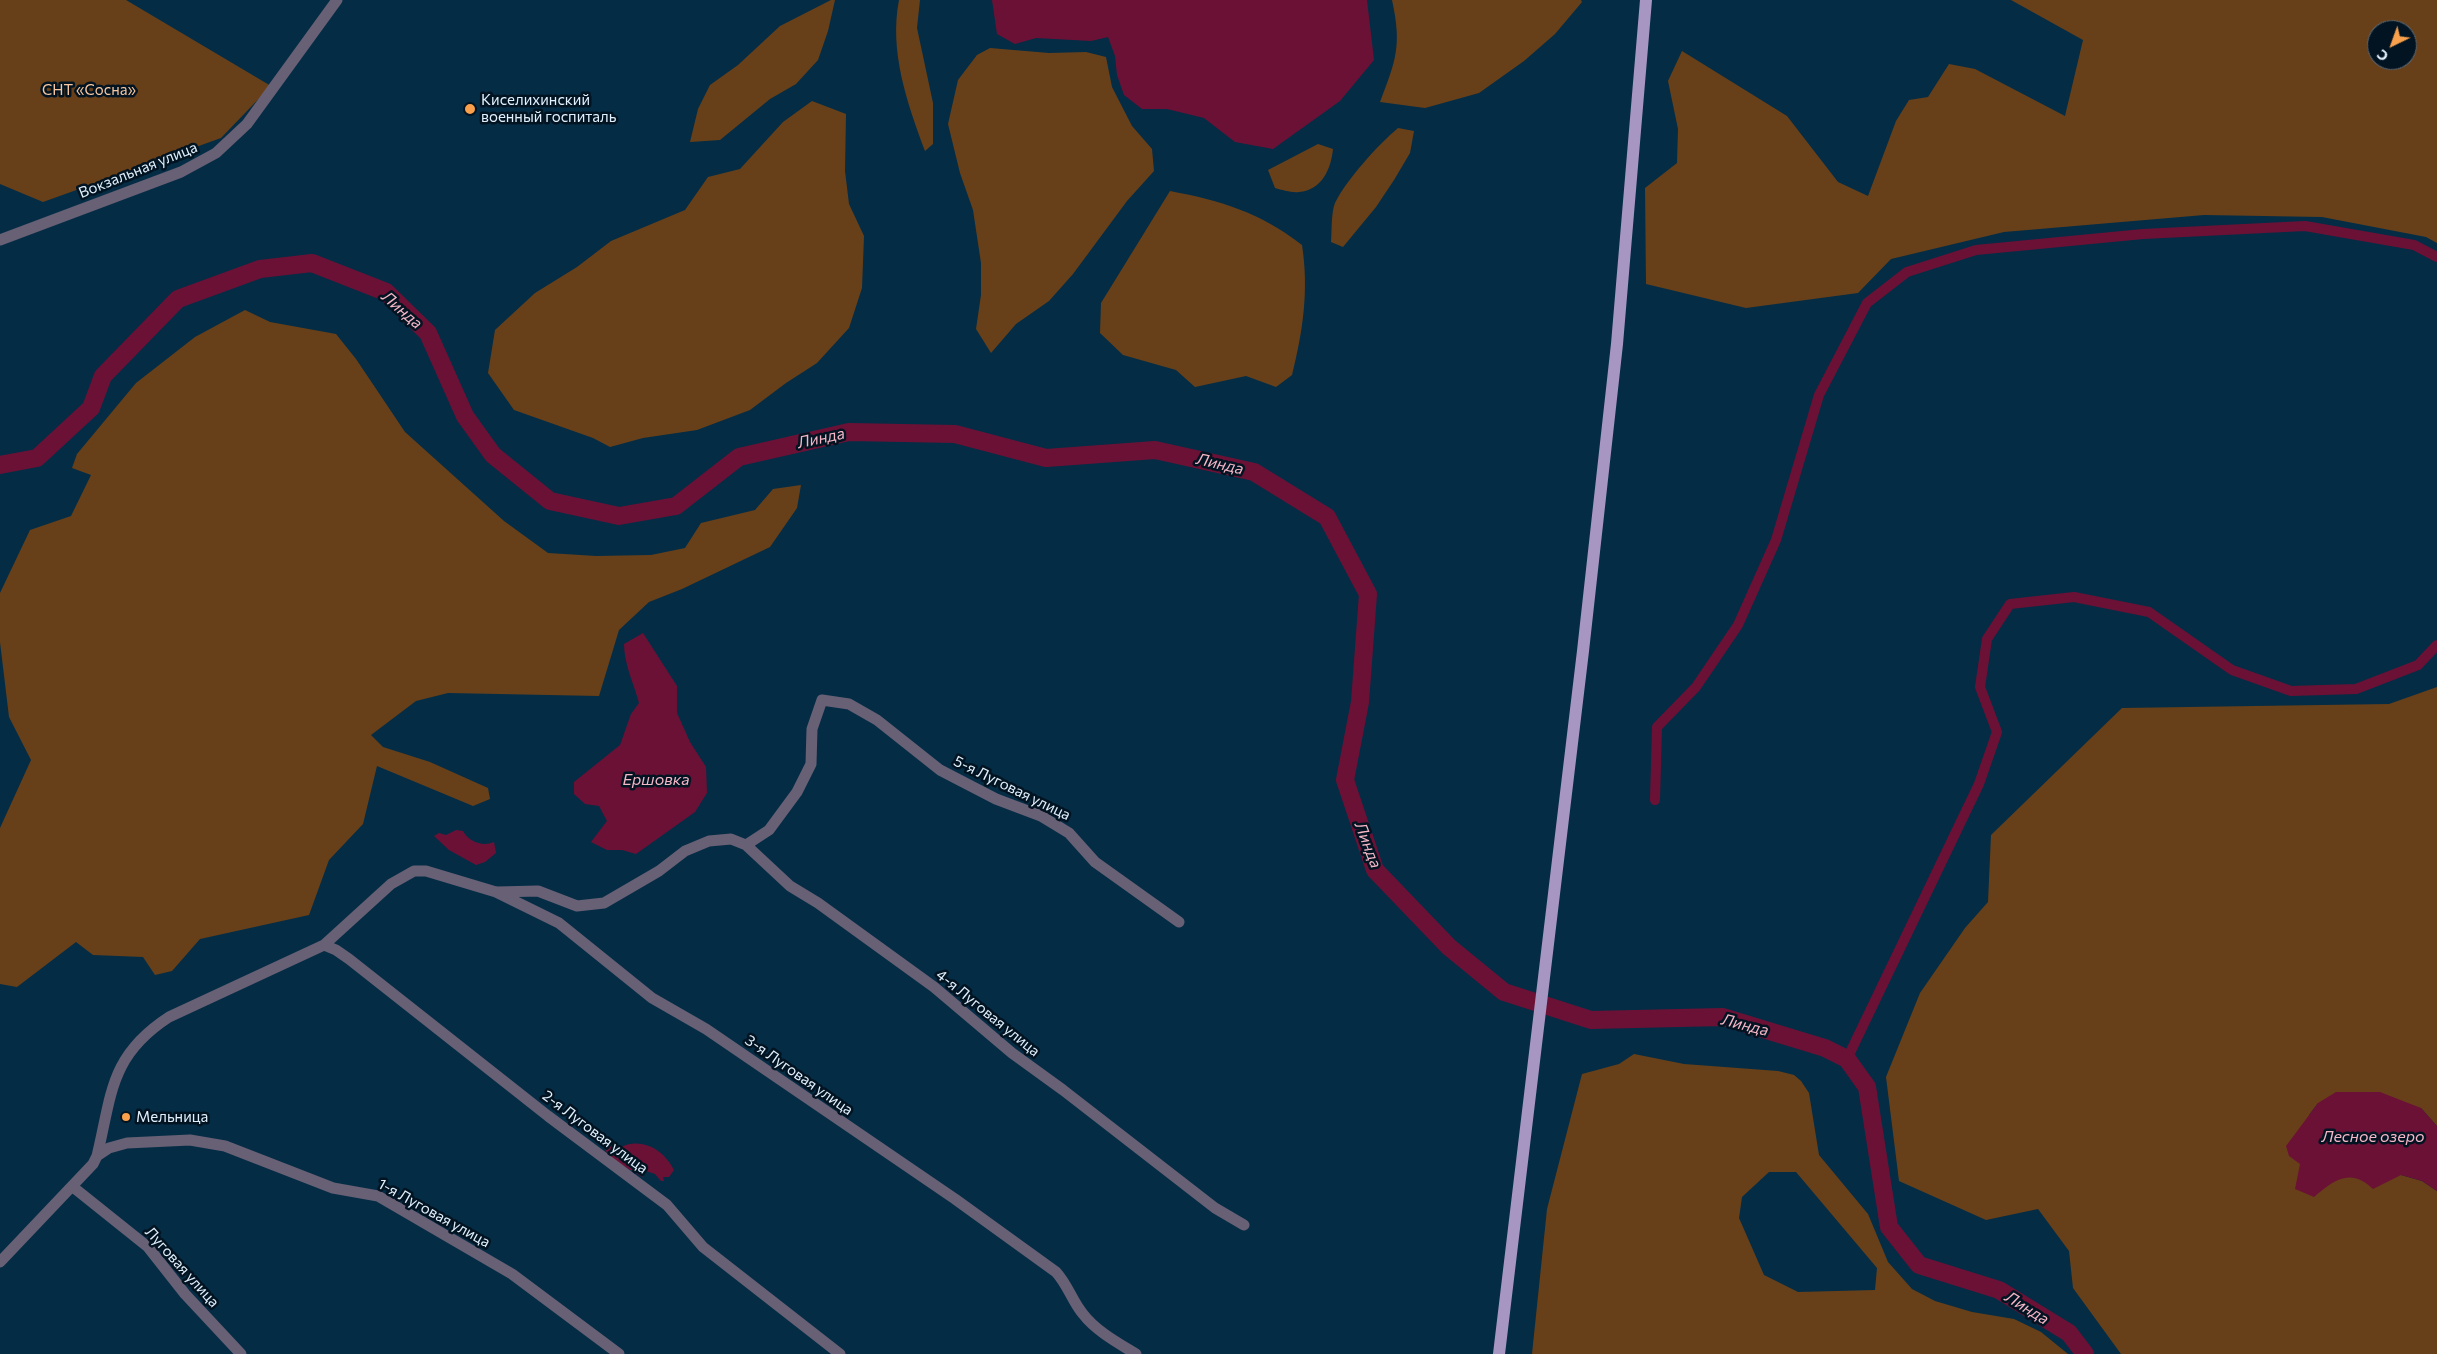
<!DOCTYPE html>
<meta charset="utf-8">
<style>
body{margin:0}
#map{position:relative;width:2437px;height:1354px;overflow:hidden;background:#052c45;font-family:Commissioner,sans-serif}
canvas{display:block}
.north{position:absolute;left:2367px;top:20px;width:50px;height:50px;box-sizing:border-box;background:#021321;border:1px solid #5b6b79;border-radius:50%;rotate:222deg;font-size:14px;font-weight:700;line-height:20px;text-align:center;color:#e1f0fc}
.north::after{content:'';display:block;margin:auto;width:18px;height:22px;background:#f8a04b;clip-path:polygon(50% 0,100% 100%,50% 72%,0 100%)}
</style>
<div id="map">
<canvas width="2437" height="1354"></canvas>
<div class="north">С</div>
</div>
<script>
const ctx = document.querySelector('canvas').getContext('2d');
ctx.lineJoin = 'round';
function fill(path, color) { ctx.fillStyle = color; ctx.fill(path, 'evenodd'); }
function trace(path, color, width, dash) { ctx.strokeStyle = color; ctx.lineWidth = width; ctx.lineCap = dash ? 'butt' : 'round'; ctx.setLineDash(dash || []); ctx.stroke(path); }
function write(font, color, halo, rows, align = 'center') {
  ctx.font = font + ' Commissioner,sans-serif'; ctx.lineWidth = 5; ctx.setLineDash([]); ctx.textBaseline = 'middle'; ctx.strokeStyle = halo; ctx.fillStyle = color; for (const [text, x, y, turn = 0] of rows) {
    ctx.save(); ctx.translate(x, y); ctx.rotate((+turn || 0) * Math.PI / 180); ctx.textAlign = isNaN(turn) ? turn : align; if (halo) ctx.strokeText(text, 0, 0); ctx.fillText(text, 0, 0); ctx.restore();
  }
}
fill(new Path2D(`
 M0,0H126L271,86L221,138L43,202L0,184Z
 M831,0H835L828,31L818,60L796,84L770,99L720,140L690,142L698,109L710,85L738,65L780,26Z
 M899,0H920L917,28L933,103V144L925,151C907,103 889,51 899,0Z
 M1392,0H1581L1582,2L1555,34L1524,61L1479,93L1425,108L1380,102C1396,60 1402,46 1392,0Z
 M2011,0H2437V243L2426,237L2322,217L2204,215L2004,232L1891,259L1858,293L1746,308L1646,284L1645,188L1677,163L1678,129L1668,81L1682,51L1787,116L1838,182L1868,196L1896,121L1909,100L1928,97L1949,64L1975,69L2065,116L2083,40ZM2377,30H2407V60H2377Z
 M990,48L1049,53L1086,52L1106,57L1112,87L1132,126L1152,149L1154,171L1127,201L1073,274L1049,301L1016,324L991,353L976,329L981,295V263L973,210L960,173L948,124L958,80L977,55Z
 M812,101L846,114L845,171L849,204L864,236L862,288L849,328L817,363L786,383L750,410L697,430L643,438L610,447L593,438L514,410L488,373L495,330L535,293L577,267L611,241L685,210L708,177L740,169L783,122Z
 M1398,128L1414,131L1410,153L1394,180L1376,207L1343,247L1331,242C1332,230 1331,213 1335,203C1347,179 1378,145 1398,128Z
 M1318,144L1333,149C1331,169 1322,190 1299,192C1292,193 1282,190 1275,188L1268,170Z
 M1170,191C1222,201 1259,212 1302,245C1309,290 1303,331 1292,375L1276,387L1246,376L1195,387L1176,370L1123,355L1100,333L1101,303Z
 M245,310L270,322L336,334L356,359L405,432L504,521L548,553L596,556L651,555L685,548L701,523L755,510L773,489L801,485L797,508L770,547L682,589L649,602L619,630L599,696L448,693L416,701L371,735L383,747L430,762L488,788L490,799L473,806L377,766L363,824L329,860L309,915L200,939L172,971L155,975L143,957L93,955L76,942L17,987L0,984V828L31,760L9,717L0,642V593L30,530L71,516L91,475L72,468L77,454L136,383L195,337Z
 M2437,687V1126L2421,1108L2318,1103L2309,1115V1132L2401,1175L2422,1181L2437,1191V1354H2121L2073,1288L2069,1251L2038,1209L1986,1220L1899,1181L1886,1077L1920,993L1965,928L1988,902L1991,835L2122,708L2389,704Z
 M1634,1054L1684,1064L1778,1071L1794,1075L1801,1081L1809,1093L1819,1155L1868,1214L1888,1262L1912,1289L1935,1301L1972,1312L2014,1319L2041,1332L2068,1354H1532L1547,1209L1582,1074L1619,1064ZM1769,1172H1796L1877,1268L1875,1290L1798,1292L1764,1275L1739,1218L1742,1197Z`), '#674019');
fill(new Path2D(`
 M992,0H1367L1374,60L1340,101L1273,149L1235,142L1204,118L1167,109H1142L1124,95L1117,75L1115,56L1108,37L1091,41L1036,38L1015,44L997,34Z
 M643,633L677,686V713L690,742L706,767L707,793L695,812L636,854L622,850H607L591,842L607,821L599,806L585,804L574,794V782L620,745L631,714L639,703C634,684 624,664 624,644Z
 M456,830L463,831C469,842 483,847 494,842L496,853L485,862L476,865L449,850L434,836L439,833L446,835Z
 M2336,1092H2380L2421,1108L2437,1126V1191L2422,1181L2401,1175L2373,1189C2351,1168 2335,1179 2314,1197L2295,1189L2300,1164L2289,1156L2286,1146L2318,1103Z
 M612,1142L621,1147C642,1137 664,1150 674,1170L669,1177H663L664,1181H661L655,1174L640,1169L643,1177L609,1158L605,1148Z`), '#6c1136');
trace(new Path2D(`
 M1655,800L1657,727L1696,687L1738,625L1776,540L1819,395L1867,303L1907,272L1976,250L2143,234L2305,226L2414,245L2437,257
 M1847,1059L1979,784L1997,732L1980,687L1987,639L2010,604L2074,597L2149,612L2232,670L2291,691L2356,689L2418,665L2437,645`), '#6c1136', 10);
trace(new Path2D(`
 M0,465L37,458L91,408L103,376L178,299L260,269L312,263L386,292L428,333L465,416L493,455L550,501L619,516L676,506L739,457L849,432L955,434L1046,458L1155,450L1254,472L1327,517L1368,594L1360,702L1345,780L1375,870L1449,947L1504,992L1591,1020L1723,1017L1825,1048L1847,1059L1867,1087L1889,1227L1919,1265L1999,1290L2069,1333L2085,1354`), '#6c1136', 18);
trace(new Path2D(`
 M0,240L181,172L216,153L247,124L337,0
 M746,845L769,830L797,792L811,764L812,729L822,700L849,704L877,720L940,770L996,799L1041,816L1069,833L1095,862L1179,922
 M497,892L538,891L577,906L604,903L659,871L685,851L709,841L731,839L746,845L790,886L818,903L934,987L1012,1053L1063,1090L1215,1208L1244,1225
 M324,945L336,950L349,959L548,1116L667,1205L703,1247L840,1354
 M97,1156L109,1148L127,1143L190,1140L225,1146L333,1188L378,1196L512,1274L619,1354
 M73,1187L148,1247L185,1294L241,1354
 M0,1262L93,1164L97,1156C112,1095 109,1056 169,1017L324,945L391,884L414,871H426L496,892L559,923L652,998L706,1029L955,1199L1056,1272C1068,1285 1072,1301 1083,1314C1096,1331 1118,1343 1136,1354`), '#686075', 11);
trace(new Path2D(`
 M1499,1354L1583,651L1617,344L1646,0`), '#a796c2', 12);
for (const [x, y, r, color] of [
 [470,109,6,"#f8a04b"],
 [126,1117,5,"#f8a04b"]
]) { const dot = new Path2D(); dot.arc(x, y, r, 0, 2 * Math.PI); ctx.fillStyle = color; ctx.fill(dot); trace(dot, '#021321', 2); }
write('15px', '#f6c79f', '#021321', [
 ["СНТ «Сосна»",89,90]
]);
write('15px', '#e1f0fc', '#021321', [
 ["Киселихинский",481,100],
 ["военный госпиталь",481,117],
 ["Мельница",136,1117]
], 'left');
write('15px', '#e1f0fc', '#021321', [
 ["Вокзальная улица",138,170,-22],
 ["5-я Луговая улица",1012,788,26],
 ["4-я Луговая улица",988,1013,39],
 ["3-я Луговая улица",799,1075,35],
 ["2-я Луговая улица",595,1132,37],
 ["1-я Луговая улица",434,1213,29],
 ["Луговая улица",182,1267,48]
]);
write('italic 16px', '#f5b6c6', '#021321', [
 ["Линда",402,310,41],
 ["Линда",821,438,-12],
 ["Линда",1220,464,13],
 ["Ершовка",656,780],
 ["Линда",1368,845,69],
 ["Линда",1745,1025,14],
 ["Лесное озеро",2373,1137],
 ["Линда",2027,1308,32]
]);
</script>
